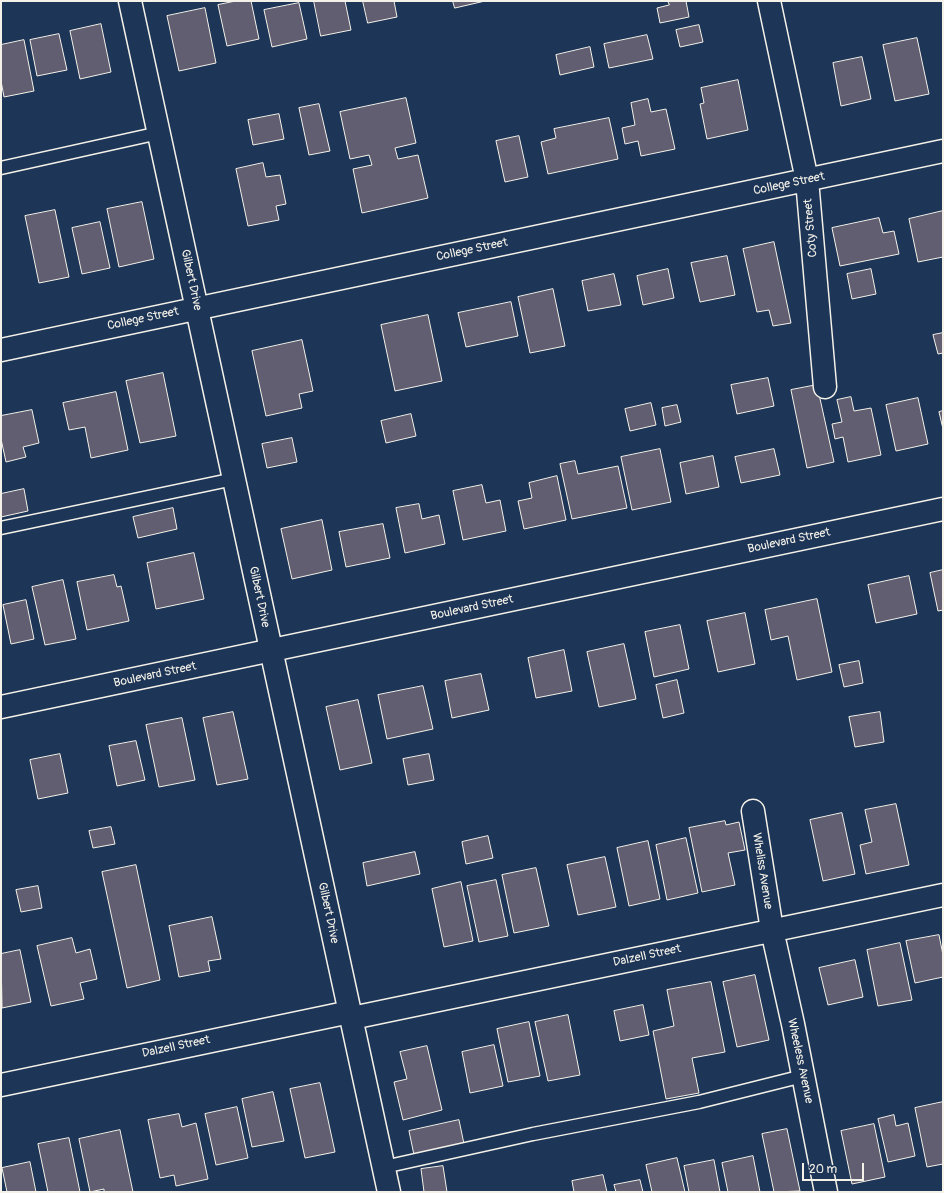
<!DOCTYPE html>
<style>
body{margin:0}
#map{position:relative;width:944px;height:1193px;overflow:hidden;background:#1d3557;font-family:Pangolin,sans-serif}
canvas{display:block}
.frame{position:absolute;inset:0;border:2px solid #f4f1e8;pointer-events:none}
.scale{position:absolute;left:802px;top:1163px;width:62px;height:18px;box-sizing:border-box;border:2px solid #f4f1e8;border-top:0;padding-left:5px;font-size:12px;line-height:14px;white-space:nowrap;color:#f4f1e8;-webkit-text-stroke:3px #1d3557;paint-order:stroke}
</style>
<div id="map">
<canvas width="944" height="1193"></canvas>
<div class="frame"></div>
<div class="scale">20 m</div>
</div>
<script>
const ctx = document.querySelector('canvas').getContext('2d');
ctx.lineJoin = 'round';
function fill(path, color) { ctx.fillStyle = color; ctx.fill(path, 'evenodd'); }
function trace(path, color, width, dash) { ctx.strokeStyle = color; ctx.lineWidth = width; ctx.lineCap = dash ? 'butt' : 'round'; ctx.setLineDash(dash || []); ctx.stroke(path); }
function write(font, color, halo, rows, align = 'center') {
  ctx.font = font + ' Pangolin,sans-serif'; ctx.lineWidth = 3; ctx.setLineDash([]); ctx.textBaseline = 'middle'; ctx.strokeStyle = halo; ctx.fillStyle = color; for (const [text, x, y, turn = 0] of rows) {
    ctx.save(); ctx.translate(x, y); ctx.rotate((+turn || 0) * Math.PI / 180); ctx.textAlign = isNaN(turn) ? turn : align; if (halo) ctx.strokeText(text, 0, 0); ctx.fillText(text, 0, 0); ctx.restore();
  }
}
const building = new Path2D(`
 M236,1H251L259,39L227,46L218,5Z
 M314,1H345L351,30L321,36Z
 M363,1H394L397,17L368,23Z
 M453,1H485L455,8Z
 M668,1H686L689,17L660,23L657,8L669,5Z
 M299,3L307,39L272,47L264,10Z
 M205,8L216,63L179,71L167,16Z
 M101,24L111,72L80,79L70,31Z
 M699,25L703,42L680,47L676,30Z
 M59,34L67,70L37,76L30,40Z
 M647,35L653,59L609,68L604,44Z
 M917,38L929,94L895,101L883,45Z
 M24,40L34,91L4,97L1,81V45Z
 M590,47L594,67L560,75L556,55Z
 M862,57L871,99L841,106L833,63Z
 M738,80L748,130L707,139L700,104L704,103L701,88Z
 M406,98L416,143L395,148L398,159L418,155L428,198L362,213L353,169L372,165L369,155L350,159L340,112Z
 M648,99L651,112L666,109L675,149L641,156L638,141L625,144L622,128L635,125L631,103Z
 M319,104L330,151L309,155L299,108Z
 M279,114L284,139L253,145L248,120Z
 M609,118L618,159L548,174L541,142L556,138L554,129Z
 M519,136L528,177L505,182L496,141Z
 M263,163L266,177L280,175L286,204L276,206L279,220L248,226L236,169Z
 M142,202L154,259L119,267L107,209Z
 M55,210L69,277L39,283L25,216Z
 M943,211V257L918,262L909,219Z
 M879,218L883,233L894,231L899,254L840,266L832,228Z
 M100,222L110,268L82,274L72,228Z
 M774,242L791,323L773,326L769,310L757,312L743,249Z
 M727,256L735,295L700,302L691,263Z
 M668,269L674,298L643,305L637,276Z
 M871,269L876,294L852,299L847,274Z
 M614,274L621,305L588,311L582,281Z
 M553,289L565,346L530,353L518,297Z
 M511,302L518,336L466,347L458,313Z
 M428,315L442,381L395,391L381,325Z
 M943,333V353L938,354L933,335Z
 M302,340L313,391L299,394L302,408L266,416L252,351Z
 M163,373L176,436L140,443L126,381Z
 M768,378L774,406L737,414L731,385Z
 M817,385L834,462L807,468L791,390Z
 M116,392L128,450L91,458L85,427L69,430L63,403Z
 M851,397L854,411L871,408L881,455L848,462L843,437L835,439L832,424L842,422L837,400Z
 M918,398L928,444L896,451L886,405Z
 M651,403L656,425L630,431L625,409Z
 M677,405L681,422L665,426L662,408Z
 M32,410L39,443L23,447L26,457L6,462L1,439V416Z
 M943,411V429L939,412Z
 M411,414L416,436L386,443L381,421Z
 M292,438L297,462L267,468L262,444Z
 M660,449L671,502L632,510L621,457Z
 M774,449L780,475L741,483L735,457Z
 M713,456L719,487L686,494L680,463Z
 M575,461L578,474L618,466L627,508L572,519L560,464Z
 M557,476L566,520L524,529L518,501L532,498L529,483Z
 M482,485L486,503L500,500L506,531L463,540L453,491Z
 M24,489L28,511L1,517V494Z
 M419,504L422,519L439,515L445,544L405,553L396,508Z
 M173,508L177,529L138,538L133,517Z
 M322,520L332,570L292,579L281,529Z
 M383,524L390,558L346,567L339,532Z
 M194,553L204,599L156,609L147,563Z
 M943,570V610L938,611L930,573Z
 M114,575L117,587L121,586L129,621L87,630L77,582Z
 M909,576L917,614L876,623L868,585Z
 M63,580L76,639L45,645L32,587Z
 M817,599L832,672L797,680L788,636L771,640L765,610Z
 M26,600L34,639L11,644L3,605Z
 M745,613L755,664L718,672L707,621Z
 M680,625L689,669L654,677L645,632Z
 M624,644L636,699L599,707L587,652Z
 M564,650L572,691L536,698L528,658Z
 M859,661L863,683L844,687L839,665Z
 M481,674L489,710L452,718L445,681Z
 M677,680L684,713L663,718L656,685Z
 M423,686L433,729L387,739L378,695Z
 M358,700L372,763L340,770L326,707Z
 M233,712L248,779L217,785L203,718Z
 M880,712L884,742L855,747L849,717Z
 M182,718L195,780L159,787L146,725Z
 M136,741L145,780L117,786L109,746Z
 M60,754L68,793L38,799L30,760Z
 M429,754L434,780L408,785L403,759Z
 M896,804L909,865L866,874L860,845L872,842L865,810Z
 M842,813L855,874L823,881L810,820Z
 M725,821L726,825L739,822L745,850L728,853L735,885L702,892L689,828Z
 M111,827L115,844L93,848L89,831Z
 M488,836L493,858L466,864L462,842Z
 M686,838L698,893L667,900L656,845Z
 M648,841L660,899L629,906L617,848Z
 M415,852L420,874L367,886L363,863Z
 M605,857L616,907L578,915L567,865Z
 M136,865L160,980L127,988L102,872Z
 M536,868L549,926L514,933L502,875Z
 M496,880L508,936L479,942L467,886Z
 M461,882L473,941L444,947L432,889Z
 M38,886L42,908L21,912L16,890Z
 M212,917L221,959L208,961L210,971L179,977L169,926Z
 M939,935L943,955V977L915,983L906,941Z
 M72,938L76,953L90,949L97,979L80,983L84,999L51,1006L37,946Z
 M900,943L912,1000L878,1006L867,950Z
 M20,950L31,1002L2,1008L1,954Z
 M855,960L863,997L828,1005L819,968Z
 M755,975L769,1040L737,1047L723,982Z
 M711,982L725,1052L692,1058L699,1093L666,1099L653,1031L674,1026L667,990Z
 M643,1005L649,1035L620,1041L614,1011Z
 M568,1015L580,1075L548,1081L535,1022Z
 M529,1022L540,1076L508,1082L497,1029Z
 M494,1045L503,1086L470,1093L462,1052Z
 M427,1046L442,1110L403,1120L394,1082L407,1079L400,1052Z
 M320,1083L335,1152L305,1158L290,1089Z
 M273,1092L284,1141L252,1147L242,1099Z
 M943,1102V1164L927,1167L915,1108Z
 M237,1107L248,1158L216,1165L205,1114Z
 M179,1114L182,1127L196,1123L208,1179L176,1186L174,1175L160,1178L148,1120Z
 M894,1115L896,1126L908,1123L915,1156L888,1162L878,1119Z
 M459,1120L464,1144L414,1155L409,1131Z
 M874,1124L885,1177L852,1184L841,1131Z
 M787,1129L800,1191L774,1192L762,1134Z
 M120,1130L133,1192H104V1189L90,1192L79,1139Z
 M69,1138L80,1192H48L38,1144Z
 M753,1156L760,1192H728L722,1163Z
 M677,1158L685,1192H652L646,1165Z
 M714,1160L720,1192H689L684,1166Z
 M30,1162L36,1192H7L2,1168Z
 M443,1166L447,1192H424L421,1169Z
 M603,1175L607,1192H574L572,1181Z
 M640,1180L643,1192H616L614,1185Z`);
fill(building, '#625e71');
trace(building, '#f4f1e8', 1);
const service = new Path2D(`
 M1,168L159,133
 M1,528L234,479
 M384,1167L533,1134L699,1102L803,1076`);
const minor = new Path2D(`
 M769,1L807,180L825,387
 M1,350L943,151
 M1,707L943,509
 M753,811L772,930L793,1024L826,1192
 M352,1018L943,895
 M1,1085L350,1012`);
const tertiary = new Path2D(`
 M130,1L389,1192`);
trace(service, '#f4f1e8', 15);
trace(minor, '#f4f1e8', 25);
trace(tertiary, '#f4f1e8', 25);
trace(service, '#1d3557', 12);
trace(minor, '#1d3557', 22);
trace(tertiary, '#1d3557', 22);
write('12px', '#f4f1e8', '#1d3557', [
 ["College Street",789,184,-12],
 ["Coty Street",811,228,-95],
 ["College Street",472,250,-12],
 ["Gilbert Drive",191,280,78],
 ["College Street",143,319,-12],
 ["Boulevard Street",789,541,-12],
 ["Gilbert Drive",259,597,78],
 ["Boulevard Street",472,608,-12],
 ["Boulevard Street",155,675,-12],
 ["Wheliss Avenue",762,871,81],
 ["Gilbert Drive",328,913,78],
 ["Dalzell Street",647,956,-12],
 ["Dalzell Street",176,1047,-12],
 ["Wheeless Avenue",800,1061,78]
]);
</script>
